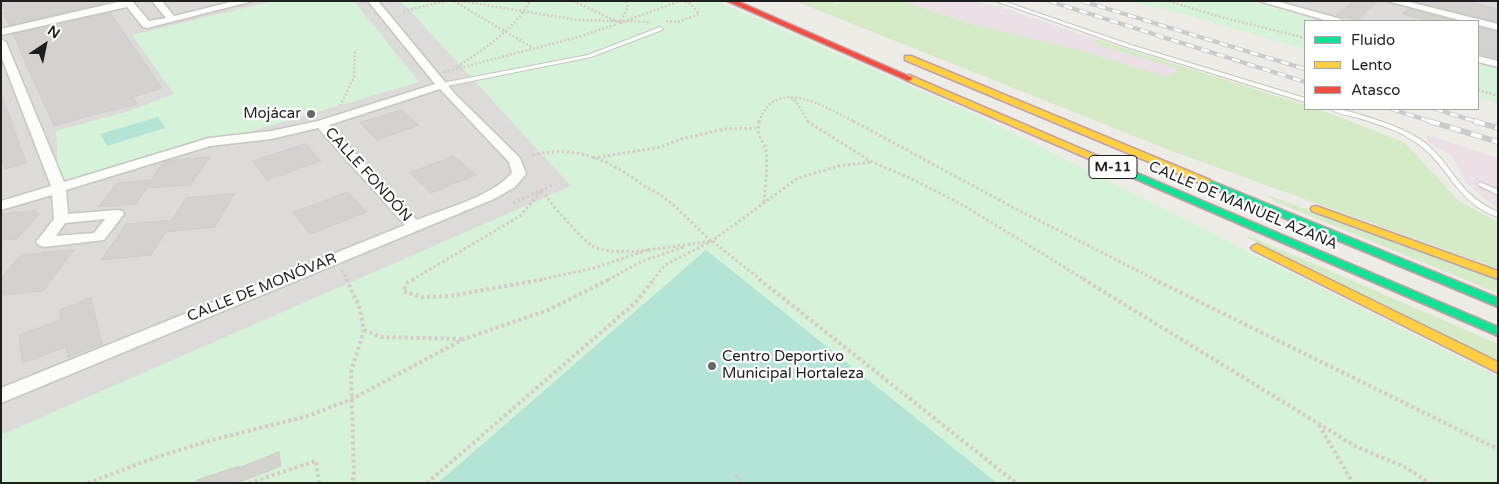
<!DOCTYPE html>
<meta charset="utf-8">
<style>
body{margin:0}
#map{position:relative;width:1499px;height:484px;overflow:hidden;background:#edece7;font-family:"Varela Round",sans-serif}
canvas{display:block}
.frame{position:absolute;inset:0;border:2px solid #1f1f1f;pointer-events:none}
.legend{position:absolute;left:1304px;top:20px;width:175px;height:90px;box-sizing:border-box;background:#fff;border:1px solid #a5a5a5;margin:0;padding:6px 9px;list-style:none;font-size:15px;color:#1f1f1f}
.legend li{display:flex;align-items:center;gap:10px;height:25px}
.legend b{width:25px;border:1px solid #a5a5a5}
.north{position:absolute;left:20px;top:20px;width:50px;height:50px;-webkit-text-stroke:4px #fff;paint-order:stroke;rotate:34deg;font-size:14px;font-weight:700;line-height:20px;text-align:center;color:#1f1f1f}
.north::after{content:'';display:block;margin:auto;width:18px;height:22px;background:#1f1f1f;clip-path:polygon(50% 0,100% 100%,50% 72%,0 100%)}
</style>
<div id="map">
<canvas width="1499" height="484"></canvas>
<div class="frame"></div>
<ul class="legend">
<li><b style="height:6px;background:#16e098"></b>Fluido</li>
<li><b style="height:6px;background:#ffcf43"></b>Lento</li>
<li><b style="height:6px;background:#f24e42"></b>Atasco</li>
</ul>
<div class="north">N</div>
</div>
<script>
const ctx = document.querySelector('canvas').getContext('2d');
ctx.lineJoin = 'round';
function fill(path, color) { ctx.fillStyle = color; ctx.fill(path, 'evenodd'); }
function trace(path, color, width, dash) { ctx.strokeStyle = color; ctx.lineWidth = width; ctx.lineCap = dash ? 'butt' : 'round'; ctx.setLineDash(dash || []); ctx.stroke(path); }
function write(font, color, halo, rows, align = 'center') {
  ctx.font = font + ' "Varela Round",sans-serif'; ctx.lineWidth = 4.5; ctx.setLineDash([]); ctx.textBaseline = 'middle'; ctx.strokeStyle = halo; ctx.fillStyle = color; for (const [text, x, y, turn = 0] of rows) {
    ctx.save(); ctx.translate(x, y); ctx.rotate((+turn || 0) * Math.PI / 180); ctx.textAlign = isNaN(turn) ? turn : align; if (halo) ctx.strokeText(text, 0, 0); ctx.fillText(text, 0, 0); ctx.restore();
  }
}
fill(new Path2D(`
 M1,1H401L706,250L997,483H1Z
 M1273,1H1498V61L1478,56V21H1348Z`), '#dcdbd9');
fill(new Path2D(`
 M902,1H970L1001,7L1092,38L1098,45L1179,69L1166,77L1093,54L974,25Z
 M1427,135L1498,158V208L1466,184L1452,156L1427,141Z`), '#eae0e5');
fill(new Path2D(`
 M795,1H830L837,4L844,1H902L974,25L1093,54L1166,77L1179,69L1098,45L1092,38L1305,105V109H1318L1404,142L1459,201L1498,222V269L1169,150Z
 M1267,195L1498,279V293L1276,202Z
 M1247,235L1498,344V363L1248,238Z`), '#d5eac6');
fill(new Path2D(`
 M273,1H354L419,82C299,118 179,151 59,188L56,131L129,111L174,94L132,35Z
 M401,1H716L979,116L1498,377V483H997L706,250L438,483H1V435L571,186Z
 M1128,1H1249L1322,21H1305V49L1186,15Z
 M1478,64L1498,69V104L1478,98Z`), '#d6f3d9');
fill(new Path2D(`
 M158,117L165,128L107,146L100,134Z
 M706,250L997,483H438Z`), '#b3e4d5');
const building = new Path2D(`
 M1,1H103L104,3L9,25L3,13H6Z
 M1354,1H1378L1357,20L1337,15Z
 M1465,1L1498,9V22L1416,2Z
 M1408,9L1457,21H1432L1403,14Z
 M110,13L162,88L133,97L137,104L131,106L92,115L54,126L13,34Z
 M1478,27L1498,32V58L1478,53Z
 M3,98L26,163L5,169L4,163L1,164V99Z
 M402,110L419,125L377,140L360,123Z
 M306,144L321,161L267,180L253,161Z
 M454,156L476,175L431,193L410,173Z
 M210,157L191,185L147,188L136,204L98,207L117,183L151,180L163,162L172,160Z
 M348,192L367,212L310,234L293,213Z
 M234,194L215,227L166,232L151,255L101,260L126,224L172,220L186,198Z
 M36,211L35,213H40L17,239L1,240V214Z
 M74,250L43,291L1,295V278L21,255Z
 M91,298L102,344L68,357L66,347L22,363L19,335L61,320L60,310Z
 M279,452L281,466L256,476L236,483H197V480L239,466L238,468Z`);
fill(building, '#d4d2ce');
trace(building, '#d0cec8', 1);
const lane = new Path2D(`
 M996,1H1003L1131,45L1305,98V102L1127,47Z
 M660,27L663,29L662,30L591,57L442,87L439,85L442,83L588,55Z
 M1330,109C1343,108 1358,114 1371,118C1392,125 1416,133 1432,149C1446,162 1455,180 1469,193C1477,201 1487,207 1498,212V217C1457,203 1451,170 1422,147C1404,132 1381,125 1359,118C1350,116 1338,114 1330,109Z
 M1480,182L1498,190V195L1478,185L1477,184Z`);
const street = new Path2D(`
 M122,1H132L149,21L166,18L152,1H162L174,16L235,1H253L147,28L143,27L127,7L1,35V29Z
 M368,1H378L455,94L520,158L526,174L515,187L494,199L1,403V388L405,225L318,128L271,139L210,146L66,190L68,214L117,210L122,211L124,214L104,240L44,247L39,245L36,242L54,219L52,195L1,210V201L51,186L1,56V39L6,42L64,182L209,138L271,131L318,121L435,84ZM440,89L509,162L512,173C491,197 446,208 417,220L329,125ZM105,219L94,233L56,236L65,223Z
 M1259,1H1276L1341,19L1343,21H1328Z
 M1387,1H1405L1498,24V30L1478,25V21H1463Z
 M1478,56L1498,61V67L1478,62Z`);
const fast = new Path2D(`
 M1097,156L1498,327V336L1094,161L1092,159L1094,157Z
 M1206,179L1498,298V307L1202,184L1201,182Z`);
const slow = new Path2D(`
 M905,56H911L1210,180L1211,182L1206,185L1202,184L905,60Z
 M909,75L1100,157L1102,159L1100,161H1094L906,80L905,78Z
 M1316,206L1498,271V279L1312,211L1311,209L1312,207Z
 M1257,244L1498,362V373L1253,250L1251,248L1253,246Z`);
const jam = new Path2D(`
 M727,1H737L913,78L909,81L906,80Z`);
trace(lane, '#c6c6c3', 2);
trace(street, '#c6c6c3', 3);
trace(fast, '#c2a0a4', 3);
trace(slow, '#c2a0a4', 3);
trace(jam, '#c2a0a4', 3);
trace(new Path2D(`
 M454,1L533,48
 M460,1L578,20L650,22
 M573,1L618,22
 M626,1L628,7L620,23L680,1
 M1169,1L1217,16L1305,38
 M403,11L446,1
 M666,21L678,22L699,14L691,4L684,1
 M457,67C485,48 513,31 530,1
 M444,72L578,37L617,24
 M1478,90L1498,96
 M791,97L798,104L808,122
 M340,106L354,77L355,49
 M759,122C775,74 827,108 855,122`), '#d6cbc7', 2.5, [2, 2]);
trace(new Path2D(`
 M759,121C756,139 764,139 766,151C768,167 765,186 764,203
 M807,121L872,162L912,179L963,205L1085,280
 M853,121L1016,209L1156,280
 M532,155C576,145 608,159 643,185C648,189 654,191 659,194C678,207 694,226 711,241
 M593,158L661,147L681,139L724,129L756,128
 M513,203L555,184
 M648,250L652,249
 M648,250L712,241L761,280
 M342,270L347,280
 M412,280L520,216L542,190C547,200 585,243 594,247C608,253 634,252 648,250
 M539,280L594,268L648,250
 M608,280L642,261L684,247
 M653,280L665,265L712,241L798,178L839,166L871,162`), '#d6cbc7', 3, [2.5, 2.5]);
trace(new Path2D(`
 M346,279L359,306L364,330L351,372L354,475L352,483
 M414,279L408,282L403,291L422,297L450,296L545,279
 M759,279L1016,483
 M1083,279L1355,446L1407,468L1429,483
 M1153,279L1498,449
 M364,330L381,337L464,339
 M1319,425L1353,483
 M735,475L742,483
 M88,483L154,458L212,440L308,416L352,399L464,339L548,310L610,279
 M249,483L316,461L319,483
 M427,483L636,302L654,279`), '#d6cbc7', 4, [3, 3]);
fill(lane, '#fcfcfb');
fill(street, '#fcfcfb');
fill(fast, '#16e098');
fill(slow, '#ffcf43');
fill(jam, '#f24e42');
const railFar1 = new Path2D(`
 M1049,1L1305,82
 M1082,1L1305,69
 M1391,109L1433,122
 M1435,109L1478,122`);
const rail = new Path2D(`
 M1429,121L1498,142
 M1474,121L1498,128`);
trace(railFar1, '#cbcbca', 4);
trace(rail, '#cbcbca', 5.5);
trace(railFar1, '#fff', 2.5, [8]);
trace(rail, '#fff', 4, [11]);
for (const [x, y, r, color] of [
 [311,114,5,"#676765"],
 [712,366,5,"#676765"]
]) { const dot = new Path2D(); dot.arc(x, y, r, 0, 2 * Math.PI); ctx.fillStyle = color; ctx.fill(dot); trace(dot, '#fff', 2); }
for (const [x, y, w] of [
 [1113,167,48]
]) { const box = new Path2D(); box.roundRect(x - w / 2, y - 11.5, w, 23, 4); ctx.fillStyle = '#fff'; ctx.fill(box); trace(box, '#1f1f1f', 1); }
write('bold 14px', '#1f1f1f', null, [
 ["M-11",1113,167]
]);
write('15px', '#1f1f1f', '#fff', [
 ["Mojácar",301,114],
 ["Centro Deportivo",722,357,"left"],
 ["Municipal Hortaleza",722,374,"left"]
], 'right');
write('15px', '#1f1f1f', '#fff', [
 ["CALLE FONDÓN",368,175,48],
 ["CALLE DE MANUEL AZAÑA",1243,206,23],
 ["CALLE DE MONÓVAR",262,288,-22]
]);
</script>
